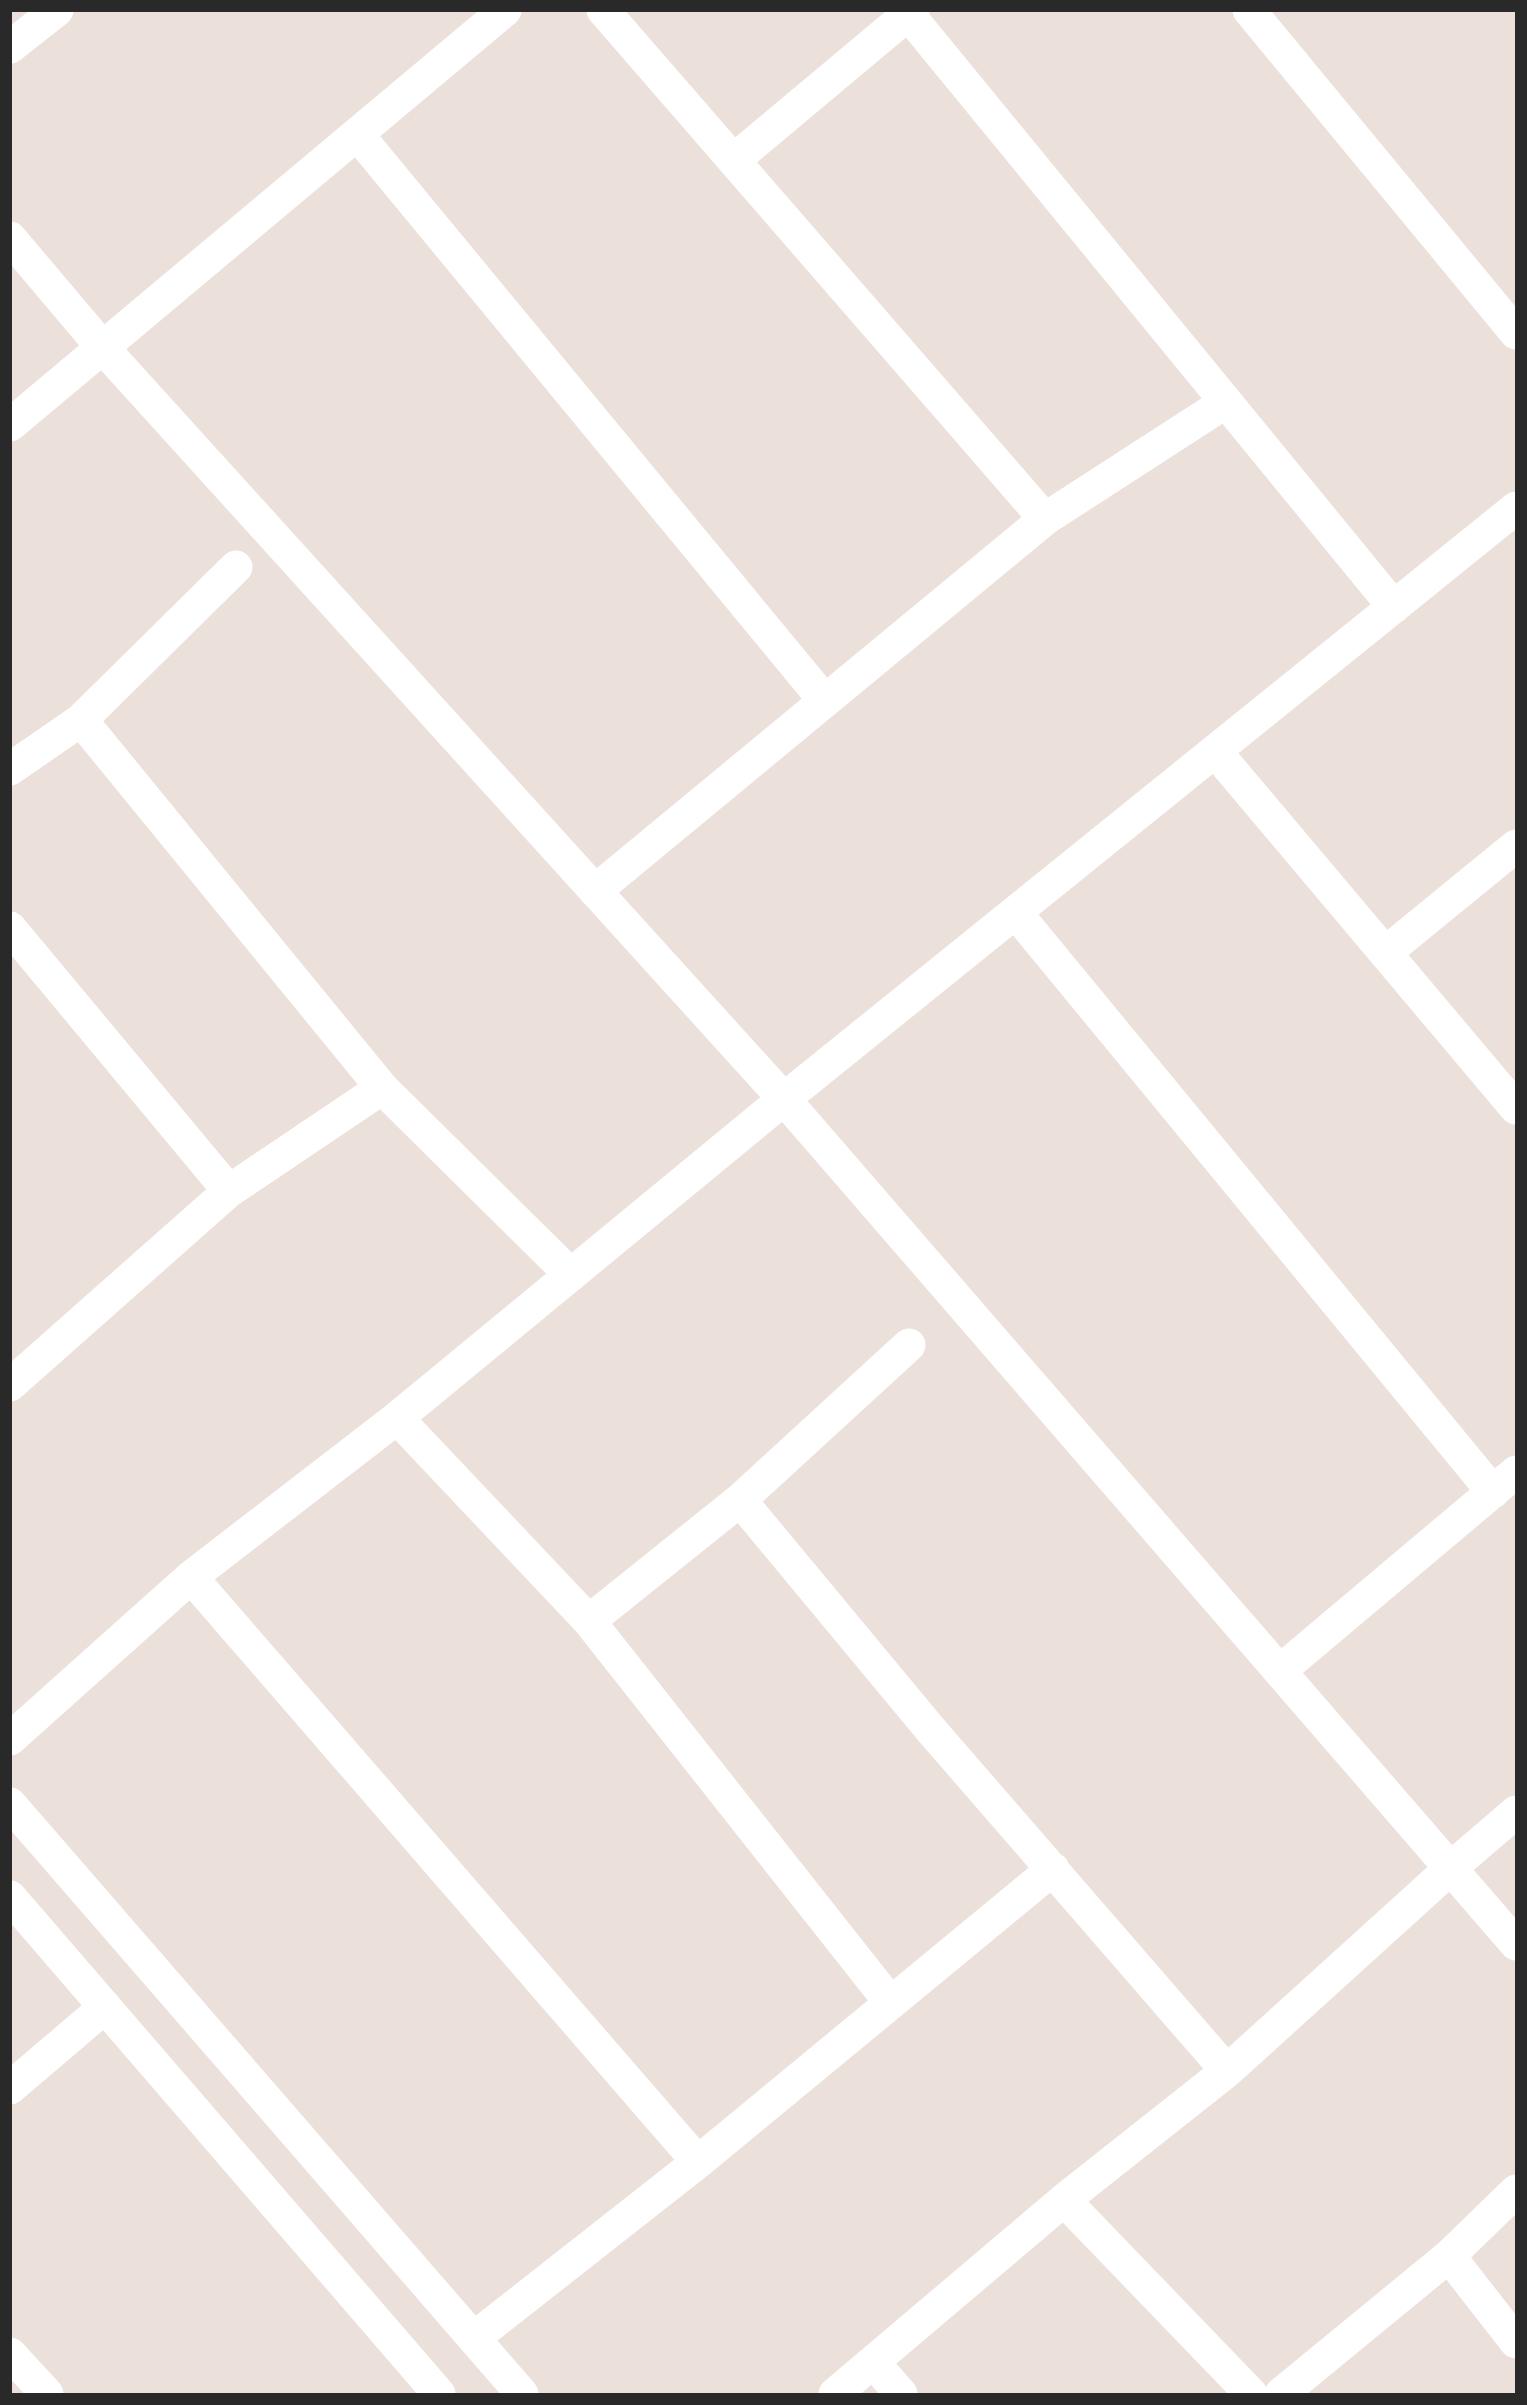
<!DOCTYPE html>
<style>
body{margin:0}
#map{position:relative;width:1527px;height:2405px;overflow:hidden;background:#ece0db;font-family:Montserrat,sans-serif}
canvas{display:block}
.frame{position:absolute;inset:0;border:12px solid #292929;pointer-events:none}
</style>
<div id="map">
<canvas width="1527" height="2405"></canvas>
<div class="frame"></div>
</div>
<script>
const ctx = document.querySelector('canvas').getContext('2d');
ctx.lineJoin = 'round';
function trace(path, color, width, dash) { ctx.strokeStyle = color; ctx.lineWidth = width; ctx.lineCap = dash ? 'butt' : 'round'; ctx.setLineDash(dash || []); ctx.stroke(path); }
trace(new Path2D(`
 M603,10L1045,519
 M1249,10L1516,333
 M908,14L1394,607
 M10,47L57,10
 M357,134L825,701
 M734,160L913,10
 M10,238L103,348L784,1099L1516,1944
 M10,425L505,10
 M81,720L236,567
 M1215,751L1516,1108
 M10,769L81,720L382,1088
 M595,891L1045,519L1226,402
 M1016,913L1493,1492
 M10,928L229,1191L10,1385
 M1385,953L1516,846
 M229,1191L382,1088L571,1275
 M397,1418L589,1621L740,1500L931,1730L1227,2071
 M740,1500L909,1345
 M191,1577L698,2162
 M589,1621L890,2002
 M1281,1670L1516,1472
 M10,1739L191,1577L397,1418L784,1099L1516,508
 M10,2088L105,2007
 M1064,2200L1251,2394
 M1449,2256L1516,2342
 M474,2338L698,2162L1053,1869
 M10,2354L47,2394
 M874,2363L901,2394
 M835,2394L1064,2200L1227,2071L1452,1867L1516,1812
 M1281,2394L1449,2256L1516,2191`), '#fff', 33);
trace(new Path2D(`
 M10,1804L522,2394
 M10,1897L439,2394`), '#fff', 33);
</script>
